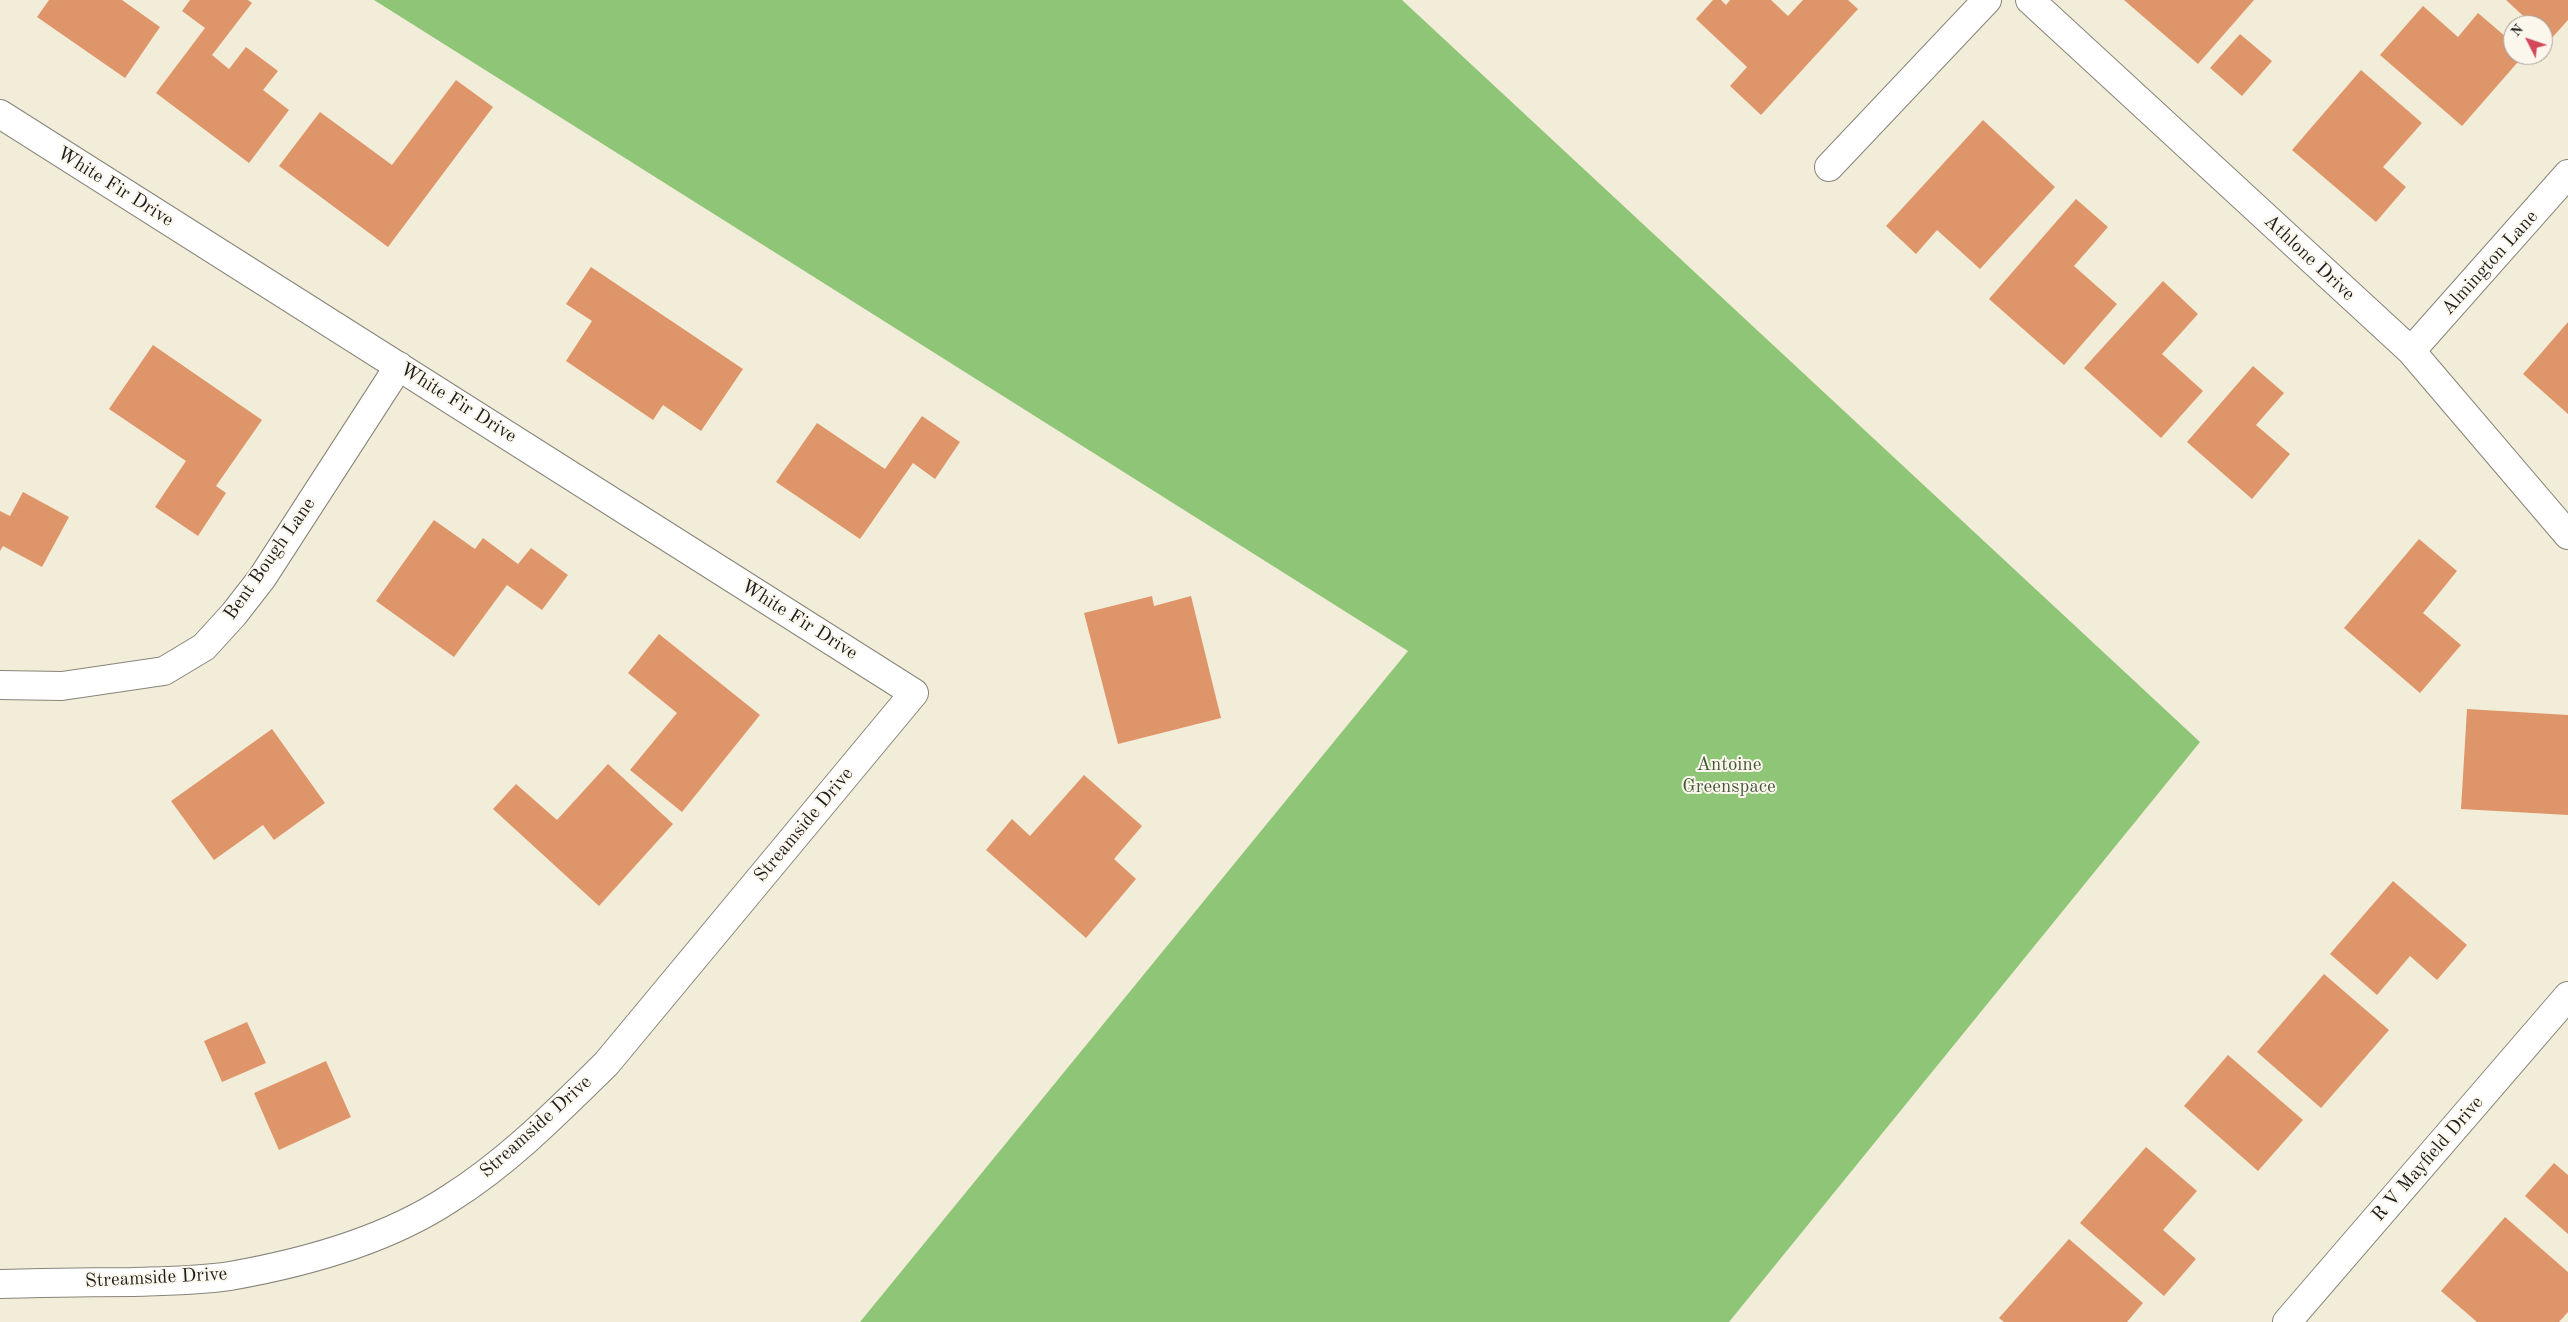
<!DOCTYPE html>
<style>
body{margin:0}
#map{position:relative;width:2568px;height:1322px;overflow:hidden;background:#f2edd8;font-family:"Old Standard TT",serif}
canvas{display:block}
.north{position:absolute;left:2503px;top:15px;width:50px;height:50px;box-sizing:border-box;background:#fbf7ec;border:1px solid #a29f99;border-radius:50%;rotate:311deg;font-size:14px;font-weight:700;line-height:20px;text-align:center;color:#1c1c1c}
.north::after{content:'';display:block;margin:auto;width:18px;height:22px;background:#d1495b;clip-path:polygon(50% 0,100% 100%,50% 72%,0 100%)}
</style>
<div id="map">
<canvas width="2568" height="1322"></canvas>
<div class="north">N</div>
</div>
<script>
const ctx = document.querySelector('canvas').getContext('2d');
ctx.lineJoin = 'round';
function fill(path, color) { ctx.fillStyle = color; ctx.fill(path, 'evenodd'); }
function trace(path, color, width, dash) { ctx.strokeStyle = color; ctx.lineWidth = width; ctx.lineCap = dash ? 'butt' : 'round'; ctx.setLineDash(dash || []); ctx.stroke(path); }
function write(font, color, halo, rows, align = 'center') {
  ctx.font = font + ' "Old Standard TT",serif'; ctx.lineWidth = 4; ctx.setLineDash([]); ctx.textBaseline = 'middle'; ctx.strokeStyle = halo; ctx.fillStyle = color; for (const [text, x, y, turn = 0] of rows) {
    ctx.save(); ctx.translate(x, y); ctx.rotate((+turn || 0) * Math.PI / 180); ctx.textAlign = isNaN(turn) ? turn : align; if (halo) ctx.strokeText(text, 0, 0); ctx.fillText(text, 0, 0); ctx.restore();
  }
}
fill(new Path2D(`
 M374,0H1402L2200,742L1729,1322H860L1408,651Z`), '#8ec577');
fill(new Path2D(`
 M49,0H122L160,27L125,78L37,17Z
 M190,0H248L252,3L212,55L229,69L246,47L278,71L263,90L289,110L249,163L156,93L205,28L182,11Z
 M1713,0H1721L1726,5L1730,0H1771L1788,16L1803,0H1848L1858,9L1761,115L1730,86L1747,67L1696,19Z
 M2124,0H2254L2198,64Z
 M2506,0H2568V20L2550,40L2543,34V25H2533Z
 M2423,6L2458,37L2478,13L2513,43V55H2524L2462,126L2380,55Z
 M2240,34L2272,61L2242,96L2210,68Z
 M2361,70L2422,123L2383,167L2406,187L2376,222L2292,150Z
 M456,80L493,107L388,247L279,166L320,112L392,165Z
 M1983,120L2055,187L1980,269L1937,230L1916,254L1886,226Z
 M2076,199L2108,227L2074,266L2117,304L2064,365L1989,299Z
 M591,267L743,369L701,431L663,405L653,420L566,361L592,321L566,304Z
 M2163,281L2198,314L2162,354L2203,391L2161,438L2084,368Z
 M2568,322V414L2523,374Z
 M153,345L262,420L216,486L226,493L198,536L155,507L186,461L109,409Z
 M2253,366L2284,393L2256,425L2290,454L2252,499L2187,442Z
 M922,416L960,442L935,479L913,463L860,539L776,482L817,423L885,469Z
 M23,492L69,517L42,567L3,546L0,551V511L10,516Z
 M434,520L475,549L483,538L518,564L531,548L568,575L542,610L507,585L454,657L376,601Z
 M2419,539L2457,571L2423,613L2461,645L2420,693L2344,628Z
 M1152,596L1154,606L1191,596L1221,718L1118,744L1084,613Z
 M659,634L760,715L682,812L630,770L677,713L628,673Z
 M2467,709L2568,715V815L2461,809Z
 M272,729L325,803L274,840L263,825L214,860L171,801Z
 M608,764L673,824L599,906L493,809L516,784L557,820Z
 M1084,775L1142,826L1114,859L1136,879L1086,938L986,850L1012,819L1030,836Z
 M2393,881L2467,945L2437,980L2410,956L2377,995L2330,954Z
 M2324,974L2389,1030L2321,1108L2257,1052Z
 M247,1022L266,1063L222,1082L204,1041Z
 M2228,1055L2303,1120L2258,1171L2184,1106Z
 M326,1061L351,1117L279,1150L254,1093Z
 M2146,1147L2197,1191L2163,1230L2196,1259L2164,1296L2080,1223Z
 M2554,1163L2568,1175V1234L2525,1196Z
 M2505,1217L2568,1272V1312L2559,1322H2477L2441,1291Z
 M2069,1239L2143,1303L2127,1322H2004L1999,1318Z`), '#df956a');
const minor = new Path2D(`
 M2030,0L2411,351L2568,535
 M0,114L914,693L606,1064C557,1112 508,1162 449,1199C385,1241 304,1263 230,1276C198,1281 164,1281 132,1282C88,1282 44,1283 0,1284
 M1829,167L1987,0
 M2411,351L2568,174
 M0,685L62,686L164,671L204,647L234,614L262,578L399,366
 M2287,1322L2568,996`);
trace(minor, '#87847a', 30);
trace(minor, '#fff', 28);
write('19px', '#1c1c1c', '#fbf7ec', [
 ["White Fir Drive",115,187,32],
 ["Athlone Drive",2309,258,43],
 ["Almington Lane",2490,263,-48],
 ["White Fir Drive",458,403,32],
 ["Bent Bough Lane",270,559,-55],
 ["White Fir Drive",799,620,32],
 ["Streamside Drive",804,825,-50],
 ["Streamside Drive",536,1127,-42],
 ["R V Mayfield Drive",2428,1159,-49],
 ["Streamside Drive",156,1278,-3]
]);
write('19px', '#44573c', '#fbf7ec', [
 ["Antoine",1729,765],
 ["Greenspace",1729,787]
]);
</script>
